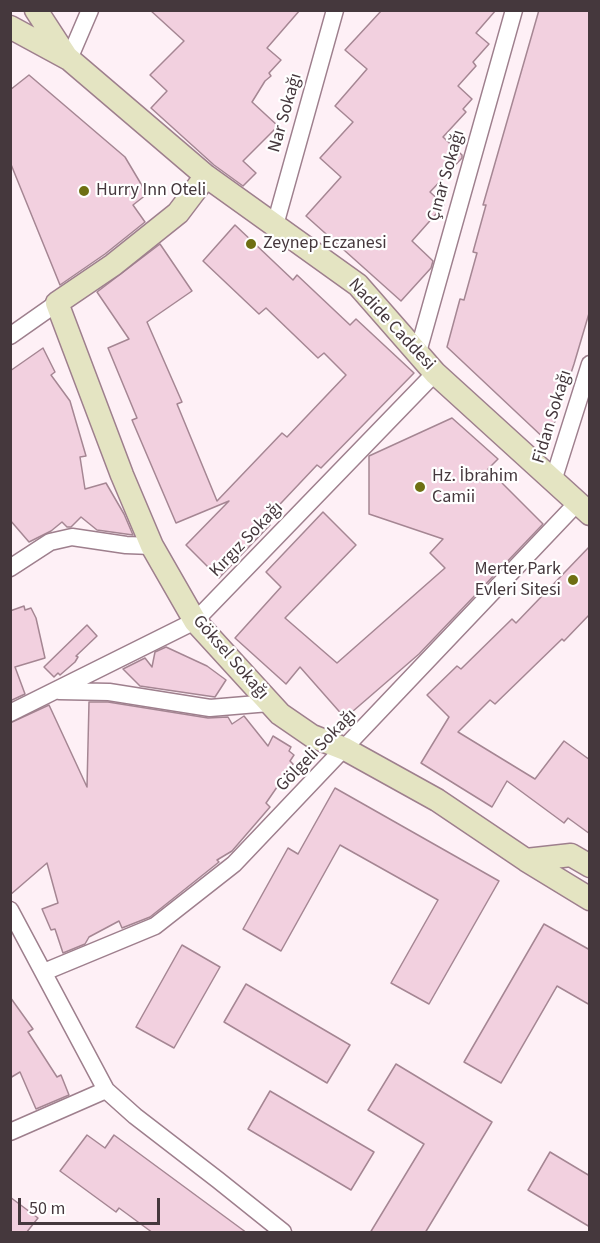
<!DOCTYPE html>
<meta charset="utf-8">
<style>
body{margin:0}
#map{position:relative;width:600px;height:1243px;overflow:hidden;background:#fef0f6;font-family:"Source Sans 3",sans-serif}
canvas{display:block}
.frame{position:absolute;inset:0;border:12px solid #45383d;pointer-events:none}
.scale{position:absolute;left:18px;top:1198px;width:142px;height:27px;box-sizing:border-box;border:3px solid #45383d;border-top:0;padding-left:8px;font-size:18px;line-height:21px;white-space:nowrap;color:#45383d;-webkit-text-stroke:4px #fff;paint-order:stroke}
</style>
<div id="map">
<canvas width="600" height="1243"></canvas>
<div class="frame"></div>
<div class="scale">50 m</div>
</div>
<script>
const ctx = document.querySelector('canvas').getContext('2d');
ctx.lineJoin = 'round';
function fill(path, color) { ctx.fillStyle = color; ctx.fill(path, 'evenodd'); }
function trace(path, color, width, dash) { ctx.strokeStyle = color; ctx.lineWidth = width; ctx.lineCap = dash ? 'butt' : 'round'; ctx.setLineDash(dash || []); ctx.stroke(path); }
function write(font, color, halo, rows, align = 'center') {
  ctx.font = font + ' "Source Sans 3",sans-serif'; ctx.lineWidth = 4.5; ctx.setLineDash([]); ctx.textBaseline = 'middle'; ctx.strokeStyle = halo; ctx.fillStyle = color; for (const [text, x, y, turn = 0] of rows) {
    ctx.save(); ctx.translate(x, y); ctx.rotate((+turn || 0) * Math.PI / 180); ctx.textAlign = isNaN(turn) ? turn : align; if (halo) ctx.strokeText(text, 0, 0); ctx.fillText(text, 0, 0); ctx.restore();
  }
}
const building = new Path2D(`
 M150,10H300L267,48L281,60L269,73L271,76L265,81L252,102L278,126L243,161L256,173L243,186L214,165L151,108L167,91L150,75L184,41Z
 M382,10H496L476,33L489,44L473,62L476,66L458,86L472,99L463,109L466,112L443,137L462,155V158L430,192L444,205L412,241L433,261L431,268L401,301L306,216L341,177L320,158L353,122L335,106L367,69L345,50Z
 M539,10H590V310L574,364L548,442L447,347L460,299L464,300L477,253L473,252L486,205H483Z
 M29,75L125,157L147,194L133,205L145,222L105,254L60,285L10,162V90Z
 M235,225L293,280L297,275L350,325L356,319L414,373L321,468L317,465L265,520L270,525L219,578L186,545L229,501L176,523L132,420L137,418L108,348L129,339L97,292L160,244L192,291L147,322L182,402L177,404L217,501L282,433L287,437L346,375L324,353L318,358L266,308L259,314L203,261Z
 M43,348L55,372L51,375L70,401L86,456L80,457L85,489L106,483L124,514L133,535L97,530L81,517L71,527H67L62,522L51,531L29,542L10,520V371Z
 M452,418L498,459L488,469L543,524L419,654L345,718L300,667L286,684L235,638L281,587L266,572L323,512L356,545L285,618L337,663L445,568L430,553L443,539L369,514V456Z
 M590,546V614L564,641L562,639L495,704L490,700L458,732L535,779L564,741L590,760V834L568,818L564,823L507,781L492,807L421,763L449,717L427,695L457,666L461,669L512,619L516,623Z
 M24,606L25,610L31,608L36,618L45,658L15,667L25,694L10,701V611Z
 M87,625L97,636L76,656L78,657L75,662L60,675L58,673L54,677L44,667Z
 M166,647L207,666L226,680L215,697L140,686L123,669L145,658L152,667L155,652Z
 M89,702H108L208,718L228,717L232,724L244,716L268,746L273,736L291,747L289,751L294,755L290,761L293,764L266,803L270,807L232,851L217,860L219,862L150,917L122,928L119,921L89,937L85,944L63,953L55,929L51,930L42,909L58,903L47,863L10,895V723L49,705L87,787Z
 M335,788L499,881L429,1004L391,983L438,900L340,845L281,951L243,929L288,848L298,854Z
 M544,924L590,950V1005L557,986L501,1083L464,1062Z
 M182,945L220,967L174,1048L136,1027Z
 M246,984L350,1045L327,1083L224,1022Z
 M10,997L33,1029L28,1032L57,1077L61,1075L69,1095L36,1109L20,1072L10,1078Z
 M396,1064L492,1122L425,1233H370L424,1144L368,1110Z
 M270,1091L374,1152L351,1190L248,1129Z
 M87,1135L105,1148L114,1135L247,1233H153L119,1208L116,1212L60,1171Z
 M550,1152L590,1176V1227L528,1190Z
 M10,1197L38,1218L26,1233H10Z`);
fill(building, '#f2d0df');
trace(building, '#a58693', 1.5);
const street = new Path2D(`
 M69,59L90,10
 M275,225L335,10
 M10,336L57,303
 M418,352L514,10
 M553,481L590,364
 M10,568L50,542L72,537L126,545L152,546
 M59,691L109,692L210,708L269,703
 M10,713L195,621L435,373
 M10,910L106,1090L135,1116L218,1180L283,1232
 M44,972L155,926L234,864L578,502
 M10,1132L106,1090`);
const secondary = new Path2D(`
 M36,10L66,56
 M10,27L69,59L206,176L358,285L435,373L590,514
 M206,176L178,213L113,265L57,303L122,475L152,546L195,621L280,714L312,736L345,749L437,800L526,860L590,899
 M526,860L571,855L590,866`);
trace(street, '#9e7f8d', 19);
trace(secondary, '#9e7f8d', 25);
trace(street, '#fff', 16);
trace(secondary, '#e4e4c2', 22);
for (const [x, y, r, color] of [
 [84,191,6,"#6e6f13"],
 [251,244,6,"#6e6f13"],
 [420,487,6,"#6e6f13"],
 [573,580,6,"#6e6f13"]
]) { const dot = new Path2D(); dot.arc(x, y, r, 0, 2 * Math.PI); ctx.fillStyle = color; ctx.fill(dot); trace(dot, '#fff', 2); }
write('18px', '#45383d', '#fff', [
 ["Nar Sokağı",286,113,-74],
 ["Çınar Sokağı",447,176,-74],
 ["Nadide Caddesi",391,325,47],
 ["Fidan Sokağı",553,417,-73],
 ["Kırgız Sokağı",247,540,-46],
 ["Göksel Sokağı",230,658,49],
 ["Gölgeli Sokağı",317,751,-46]
]);
write('18px', '#45383d', '#fff', [
 ["Hurry Inn Oteli",96,191],
 ["Zeynep Eczanesi",263,244],
 ["Hz. İbrahim",432,477],
 ["Camii",432,498],
 ["Merter Park",561,570,"right"],
 ["Evleri Sitesi",561,591,"right"]
], 'left');
</script>
